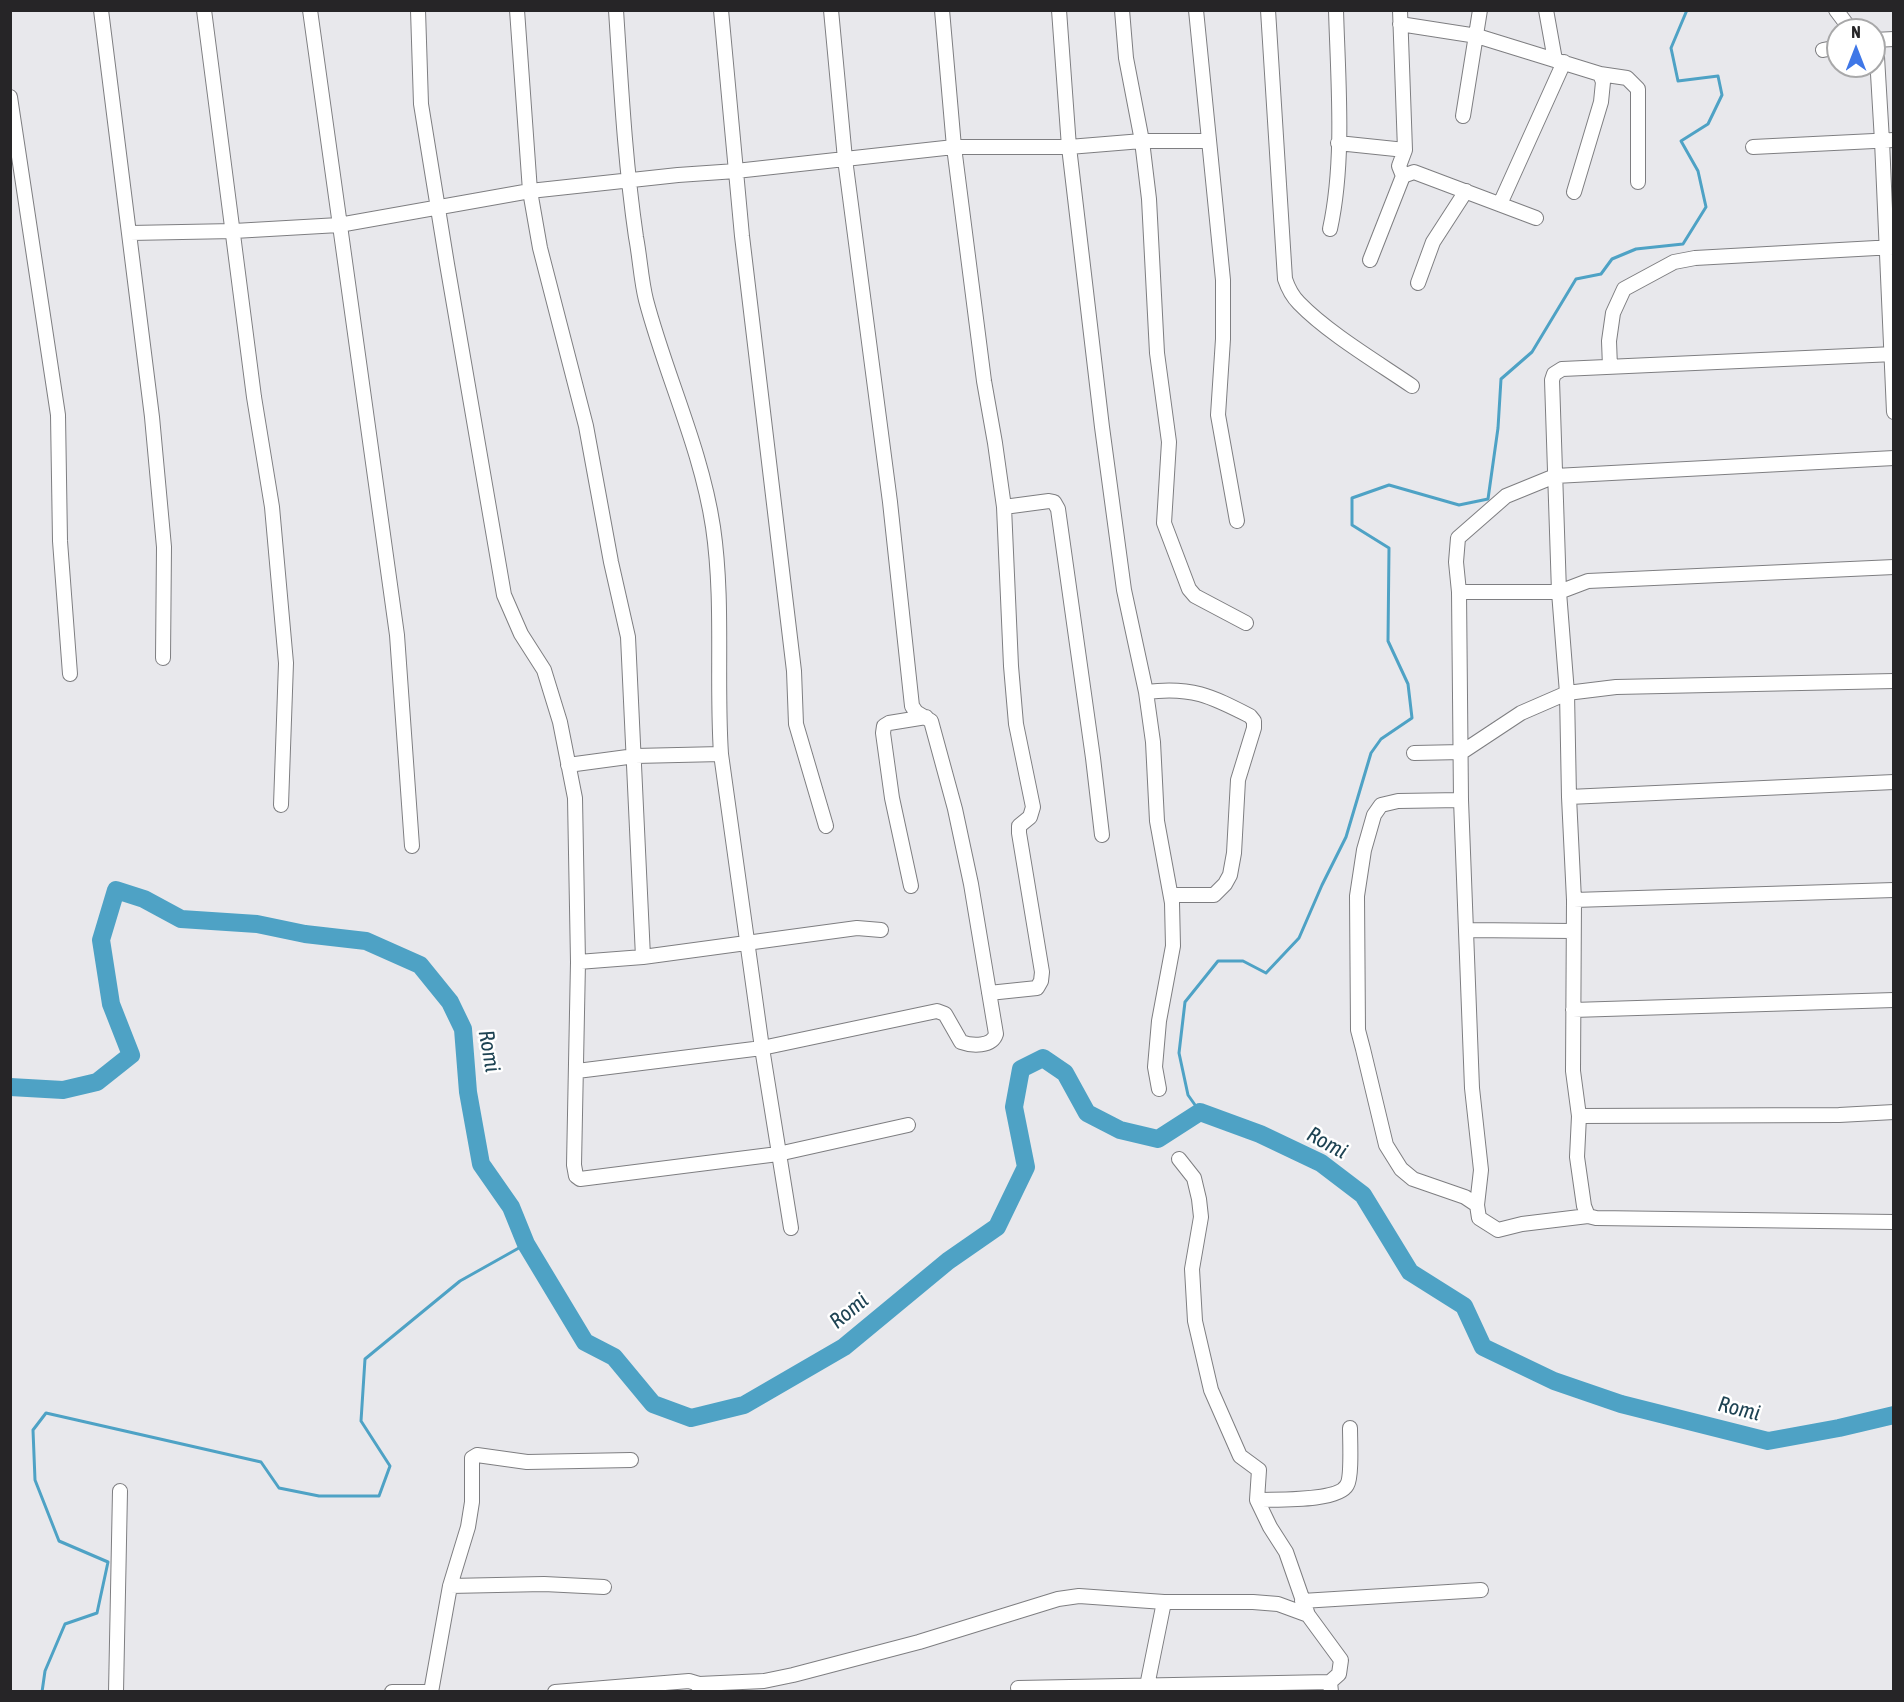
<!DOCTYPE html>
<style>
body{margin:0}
#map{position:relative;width:1904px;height:1702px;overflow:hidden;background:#e8e8ec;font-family:"Asap Condensed",sans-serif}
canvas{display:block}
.frame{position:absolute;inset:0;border:12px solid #262527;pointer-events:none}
.north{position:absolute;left:1826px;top:18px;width:60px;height:60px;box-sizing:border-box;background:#fff;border:2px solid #a8a8a9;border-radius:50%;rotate:0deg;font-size:16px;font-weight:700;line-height:24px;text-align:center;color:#262527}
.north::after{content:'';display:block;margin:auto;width:21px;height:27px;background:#3f77e7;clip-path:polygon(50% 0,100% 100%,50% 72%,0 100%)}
</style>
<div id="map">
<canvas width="1904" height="1702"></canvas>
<div class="frame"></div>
<div class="north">N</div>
</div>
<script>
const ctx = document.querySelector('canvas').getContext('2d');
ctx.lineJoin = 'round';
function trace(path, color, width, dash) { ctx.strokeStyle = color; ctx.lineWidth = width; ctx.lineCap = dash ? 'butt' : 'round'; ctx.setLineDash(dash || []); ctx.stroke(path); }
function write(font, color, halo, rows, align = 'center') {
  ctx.font = font + ' "Asap Condensed",sans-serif'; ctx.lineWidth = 5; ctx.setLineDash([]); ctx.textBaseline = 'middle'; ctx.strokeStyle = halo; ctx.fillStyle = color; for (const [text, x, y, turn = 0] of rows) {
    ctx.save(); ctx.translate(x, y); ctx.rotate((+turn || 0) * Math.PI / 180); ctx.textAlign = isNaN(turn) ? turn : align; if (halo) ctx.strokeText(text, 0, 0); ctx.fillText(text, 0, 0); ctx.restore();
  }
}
trace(new Path2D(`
 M1200,1112L1188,1095L1179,1053L1185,1002L1218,961H1243L1266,973L1299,938L1322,885L1346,837L1371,753L1381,739L1412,718L1408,684L1388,641L1389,548L1352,525V498L1389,485L1459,505L1488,499L1498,428L1501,379L1532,352L1576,279L1601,274L1612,259L1636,249L1683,244L1706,207L1698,171L1681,141L1708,124L1722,95L1718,76L1678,81L1671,48L1687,10
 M42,1692L45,1671L65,1624L97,1613L108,1562L59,1541L35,1480L33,1430L46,1413L261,1462L279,1488L319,1496H379L390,1466L361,1421L365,1359L460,1281L526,1244`), '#4ea2c5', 3);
trace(new Path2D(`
 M10,1087L63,1090L97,1082L131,1055L111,1004L101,940L116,890L144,899L181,919L257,924L305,934L366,941L420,965L450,1002L463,1029L468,1092L481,1164L511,1207L526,1244L585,1342L614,1357L653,1404L691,1418L744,1405L844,1347L948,1261L997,1227L1026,1167L1014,1107L1021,1069L1043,1058L1065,1073L1087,1113L1120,1130L1158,1139L1200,1112L1260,1134L1321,1163L1363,1195L1410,1272L1464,1306L1483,1347L1554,1381L1621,1404L1768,1441L1839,1428L1894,1415`), '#4ea2c5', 18);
const minor = new Path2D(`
 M101,10L152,417L164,547L163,658
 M204,10L254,397L272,507L286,663L281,805
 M310,10L397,635L412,846
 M418,10L421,104L447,264L504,595L521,634L544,670L560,722L575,798L578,962L574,1165L576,1176L580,1179L778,1154L908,1125
 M517,10L530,191L540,248L586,426L611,562L628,637L643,957
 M616,10C621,86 625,162 636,237C640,258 641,280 646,300C666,376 701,448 713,527C724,602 716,678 721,754L762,1048L791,1228
 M721,10L742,236L794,671L796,724L826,826
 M942,10L954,147L984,381L995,443L1004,507L1011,666L1016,724L1033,807L1030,817L1019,826V833L1042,972L1041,981L1037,988L989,993
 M1059,10L1069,147L1102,427L1124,590L1146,692L1153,742L1157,821L1172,903L1173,946L1159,1021L1155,1067L1159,1089
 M1122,10L1126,58L1142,141L1149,199L1157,353L1169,442L1164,523L1189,589L1195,596L1246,623
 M1196,10L1223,280V339L1218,415L1237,521
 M1268,10L1285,279C1288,288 1292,296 1299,303C1328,333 1377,362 1412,386
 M1400,10L1405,150L1399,166L1403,176L1414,172L1536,218
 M1546,10L1555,60
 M1836,10L1851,30
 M1400,24L1477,36L1600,74L1603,82L1601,102L1574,192
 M1874,40L1894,39
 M1876,40L1882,141L1894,412
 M1823,50L1838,47
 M1600,74L1627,78L1638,89V182
 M10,97L58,415L60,541L70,674
 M1463,116L1480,10
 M1338,143L1405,150
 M1753,147L1894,140
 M1500,204L1564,62
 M1330,229C1345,160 1338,81 1336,10
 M130,233L234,231L339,225L530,191L678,175L736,171L954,147H1069L1142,141H1209
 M1370,260L1403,176
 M1418,283L1433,242L1466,191
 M1610,367L1609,341L1613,313L1624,289L1674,262L1695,258L1894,247
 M1894,458L1555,476L1506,496L1458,538L1456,562L1459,592L1461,800L1472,1088L1481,1170L1477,1205L1479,1218L1498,1230L1522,1224L1588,1216L1596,1218L1894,1222
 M1004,507L1049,501L1054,502L1058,509L1093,758L1102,835
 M1459,592H1559L1588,581L1894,567
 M1146,692C1191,686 1211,696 1250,716L1254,721V728L1238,780L1234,853L1230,875L1225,884L1214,895H1171
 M1414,753L1462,752L1521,713L1567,693L1616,687L1894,681
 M568,765L635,756L721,754
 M1569,797L1894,782
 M1461,800L1398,801L1381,805L1374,815L1364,850L1357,896L1358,1030L1363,1049L1386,1145L1401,1169L1413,1179L1465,1197L1477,1205
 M911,886L892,798L883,733L884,726L889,723L926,717
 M1574,900L1894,890
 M1467,930L1573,931
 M578,962L643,957L857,928L881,930
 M1573,1010L1894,1000
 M577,1071L762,1048L937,1011L945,1014L961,1042C972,1046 992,1047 996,1034L971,884L955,809L931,721L916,712L912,706L890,502L845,159L831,10
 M1579,1116L1839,1115L1894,1112
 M1179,1159L1194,1178L1199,1199L1201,1217L1192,1269L1195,1321L1211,1390L1240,1456L1259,1470L1257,1500L1270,1527L1286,1552L1308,1615L1341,1660L1339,1674L1330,1682L1331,1692
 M1588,1216L1584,1206L1577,1157L1579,1116L1573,1071L1574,900L1569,797L1567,693L1559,592L1552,380L1554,374L1562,369L1894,354
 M1257,1500C1276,1499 1338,1502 1347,1485C1352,1477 1350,1440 1350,1428
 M450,1586L544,1584L604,1587
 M1302,1601L1481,1590
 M699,1684L764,1681L793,1675L919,1642L1058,1599L1079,1596L1164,1602H1253L1278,1604L1308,1615
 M1147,1686L1164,1602
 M1018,1688L1330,1682
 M116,1692L120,1491
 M392,1692H427
 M431,1692L450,1586L468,1527L472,1502V1458L477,1455L527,1462L631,1460
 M555,1692L689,1681L699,1684V1692`);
trace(minor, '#7e7e81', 16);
trace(minor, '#fff', 14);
write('italic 22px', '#1e4353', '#fff', [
 ["Romi",489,1051,80],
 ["Romi",1327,1143,29],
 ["Romi",849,1311,-39],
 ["Romi",1739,1409,14]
]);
</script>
